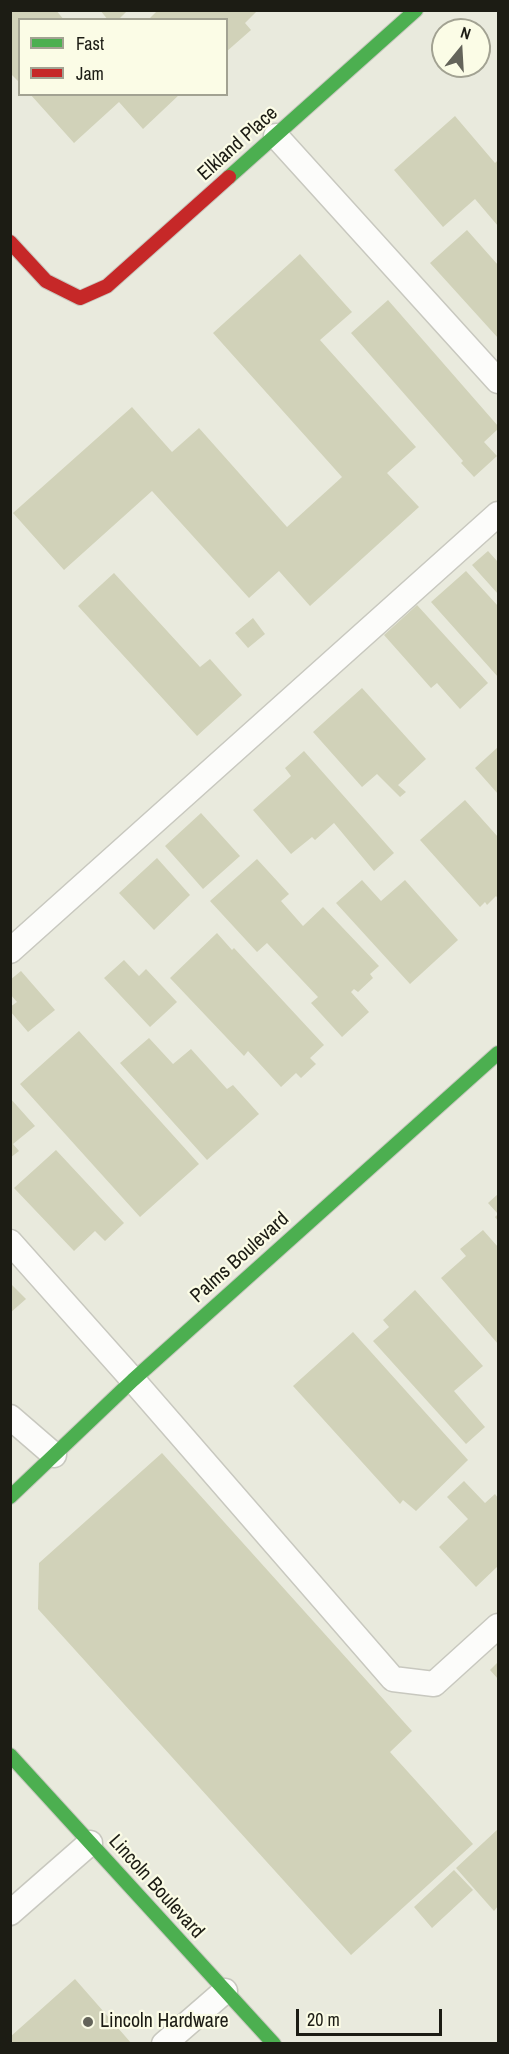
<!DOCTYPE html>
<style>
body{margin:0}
#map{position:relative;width:509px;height:2054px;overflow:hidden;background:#e9eadd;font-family:"Archivo Narrow",sans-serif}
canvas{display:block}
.frame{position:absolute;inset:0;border:12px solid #1c1c14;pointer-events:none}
.legend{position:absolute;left:18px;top:18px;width:210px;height:78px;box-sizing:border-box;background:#fbfce6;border:2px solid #a2a292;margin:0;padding:8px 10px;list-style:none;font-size:18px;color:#1c1c14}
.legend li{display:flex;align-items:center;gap:12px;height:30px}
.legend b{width:30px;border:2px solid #a2a292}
.north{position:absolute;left:431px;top:18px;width:60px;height:60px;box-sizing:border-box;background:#fbfce6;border:2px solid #a2a292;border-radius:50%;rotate:18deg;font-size:16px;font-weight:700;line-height:24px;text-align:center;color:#1c1c14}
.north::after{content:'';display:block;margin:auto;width:21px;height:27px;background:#64645a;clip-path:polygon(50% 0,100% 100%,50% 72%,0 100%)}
.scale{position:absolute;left:296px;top:2009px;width:146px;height:27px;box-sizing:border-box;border:3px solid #1c1c14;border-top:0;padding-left:8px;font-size:18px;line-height:21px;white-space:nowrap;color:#1c1c14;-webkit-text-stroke:4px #fbfce6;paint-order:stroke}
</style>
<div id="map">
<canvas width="509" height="2054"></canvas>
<div class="frame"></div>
<ul class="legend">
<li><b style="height:8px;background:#4caf50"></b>Fast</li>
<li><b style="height:8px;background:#c62828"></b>Jam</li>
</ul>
<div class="north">N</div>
<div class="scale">20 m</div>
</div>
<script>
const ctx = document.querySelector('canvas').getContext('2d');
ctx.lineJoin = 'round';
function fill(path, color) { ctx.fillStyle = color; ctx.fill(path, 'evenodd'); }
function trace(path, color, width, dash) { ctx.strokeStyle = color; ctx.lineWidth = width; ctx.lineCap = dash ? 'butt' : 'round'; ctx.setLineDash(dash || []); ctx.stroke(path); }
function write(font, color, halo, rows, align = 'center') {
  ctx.font = font + ' "Archivo Narrow",sans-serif'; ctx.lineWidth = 4.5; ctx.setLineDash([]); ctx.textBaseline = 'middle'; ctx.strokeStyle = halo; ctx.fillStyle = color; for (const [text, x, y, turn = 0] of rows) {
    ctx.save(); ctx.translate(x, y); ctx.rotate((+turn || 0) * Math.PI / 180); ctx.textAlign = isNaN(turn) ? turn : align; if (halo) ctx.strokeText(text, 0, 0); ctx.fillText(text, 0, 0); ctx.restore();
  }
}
fill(new Path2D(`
 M10,10H56L64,20H20V83L10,73Z
 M100,10H128L118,20H108Z
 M158,10H258L245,23L251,30L226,52V20H148Z
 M30,94H180L143,129L119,102L74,143Z
 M455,116L495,163L498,160V226L475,199L443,227L394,170Z
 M467,230L498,265V338L430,263Z
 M300,254L352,312L320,340L416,447L387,473L419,507L310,606L279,571L249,598L152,491L64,570L13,513L132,407L172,452L199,428L287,527L342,477L213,333Z
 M388,300L498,426V429L484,442L497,456L474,477L461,463L463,461L351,333Z
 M488,551L498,562V594L472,565Z
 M466,571L498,606V677L431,602Z
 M114,573L200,667L210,659L242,695L197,736L78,606Z
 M417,605L488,683L460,709L437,683L431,688L384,635Z
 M253,618L265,634L248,648L235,633Z
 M362,688L426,759L398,785L406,792L400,797L377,774L362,787L313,732Z
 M498,747V794L475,768Z
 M304,751L394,853L374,871L334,823L315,840L312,837L291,854L253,810L291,776L285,768Z
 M465,800L498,837V899L496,896L487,905L485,902L480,907L420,840Z
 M201,813L240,856L203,889L165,846Z
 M157,858L190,895L154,930L119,893Z
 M257,859L289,894L281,901L303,926L323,907L379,966L370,974L373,978L358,992L354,989L351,992L369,1012L342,1037L311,1003L318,997L267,943L257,952L210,901Z
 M362,880L381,901L405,880L458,940L410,984L336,903Z
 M217,933L232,950L234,948L324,1045L310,1058L316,1064L301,1078L296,1073L281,1087L248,1051L244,1056L170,978Z
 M124,960L139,976L146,969L177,1002L150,1027L104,978Z
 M21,971L55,1010L28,1032L10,1011V1007L17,1002L10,994V980Z
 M79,1031L199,1164L140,1217L20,1084Z
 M149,1038L173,1064L191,1049L227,1089L233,1085L259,1114L207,1160L120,1063Z
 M10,1098L35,1126L13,1144L19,1151L10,1158Z
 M56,1150L124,1223L105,1241L95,1231L74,1251L14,1188Z
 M498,1194V1221L495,1217L498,1214L488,1203Z
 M483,1230L498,1247V1344L441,1278L466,1256L460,1249Z
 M10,1283L26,1299L10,1313Z
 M415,1290L483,1366L454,1391L485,1427L466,1444L373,1341L389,1327L383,1320Z
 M353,1332L468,1460L416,1511L403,1500L400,1504L293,1386Z
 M162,1453L412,1731L390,1752L473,1844L351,1955L38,1609L39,1563Z
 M464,1481L485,1503L495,1494L498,1498V1566L476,1587L439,1547L468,1519L447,1497Z
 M498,1662V1679L490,1670Z
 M498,1829V1906L494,1911L456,1868Z
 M454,1870L473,1890L432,1928L414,1907Z
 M75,1979L132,2044H10V2037Z`), '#d1d2b9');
const lane = new Path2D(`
 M276,136L498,381
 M10,951L498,514
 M10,1242L133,1380L393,1679L434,1684L498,1626
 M10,1417L54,1455
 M10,1913L90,1843
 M164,2044L225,1991`);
const fast = new Path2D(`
 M229,177L416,10
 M10,1497L133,1380L498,1053
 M10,1755L274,2044`);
const jam = new Path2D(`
 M10,242L46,281L80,298L107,286L229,177`);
trace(lane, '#c8c8bf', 27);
trace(fast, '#c8c8bf', 16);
trace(jam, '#c8c8bf', 16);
trace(lane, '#fcfcfa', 24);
trace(fast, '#4caf50', 14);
trace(jam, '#c62828', 14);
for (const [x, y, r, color] of [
 [88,2022,6,"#64645a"]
]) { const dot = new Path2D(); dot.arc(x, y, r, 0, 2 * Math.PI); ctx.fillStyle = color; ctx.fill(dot); trace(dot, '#fbfce6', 2); }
write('20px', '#1c1c14', '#fbfce6', [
 ["Elkland Place",238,144,-42],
 ["Palms Boulevard",240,1258,-42],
 ["Lincoln Boulevard",156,1887,48]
]);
write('20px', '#1c1c14', '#fbfce6', [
 ["Lincoln Hardware",100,2022]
], 'left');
</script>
